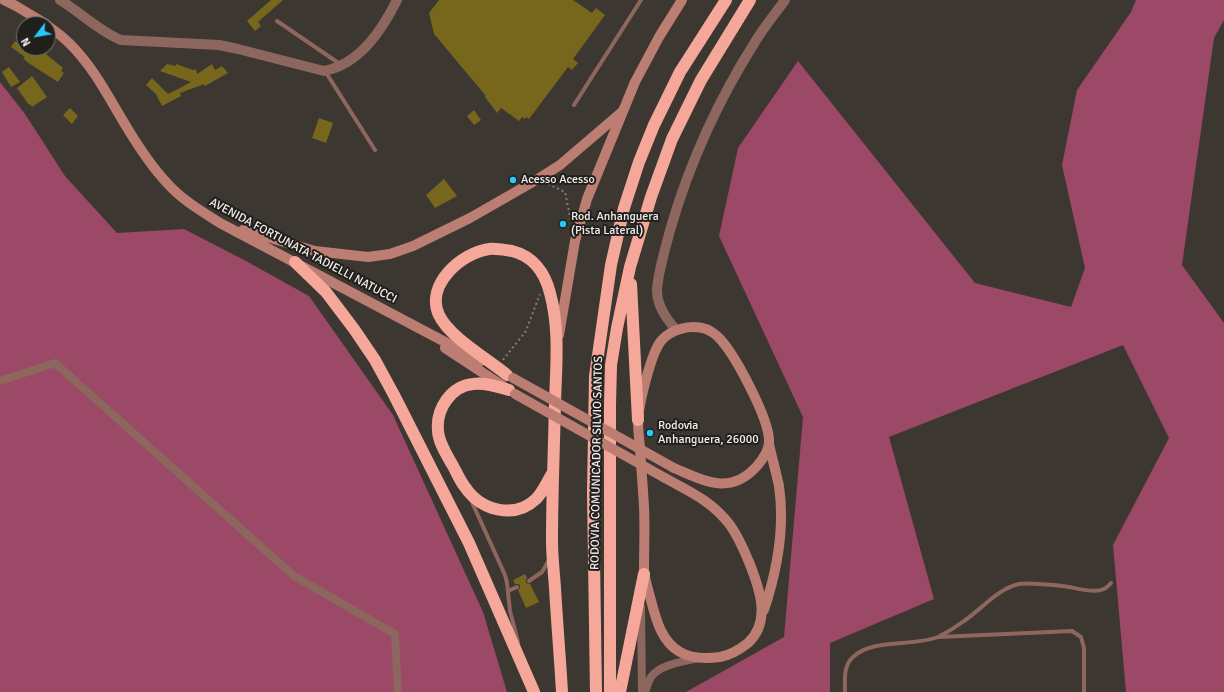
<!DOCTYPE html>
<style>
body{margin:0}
#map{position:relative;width:1224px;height:692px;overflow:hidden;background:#3d3731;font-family:Signika,sans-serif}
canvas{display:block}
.north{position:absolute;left:16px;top:16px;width:40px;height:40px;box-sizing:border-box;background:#211f1c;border:1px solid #75726f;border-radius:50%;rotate:239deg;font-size:11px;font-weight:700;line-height:16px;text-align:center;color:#f2eeeb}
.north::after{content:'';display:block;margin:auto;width:14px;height:18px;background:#28c8ff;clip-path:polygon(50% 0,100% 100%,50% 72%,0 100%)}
</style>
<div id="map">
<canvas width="1224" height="692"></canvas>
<div class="north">N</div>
</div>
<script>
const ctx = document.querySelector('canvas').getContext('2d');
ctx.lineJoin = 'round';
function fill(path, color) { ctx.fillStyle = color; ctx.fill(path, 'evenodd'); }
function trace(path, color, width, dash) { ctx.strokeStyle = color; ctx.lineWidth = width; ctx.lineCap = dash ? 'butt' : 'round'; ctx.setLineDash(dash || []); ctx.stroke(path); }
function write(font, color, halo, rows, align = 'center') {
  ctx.font = font + ' Signika,sans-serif'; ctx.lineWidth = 4; ctx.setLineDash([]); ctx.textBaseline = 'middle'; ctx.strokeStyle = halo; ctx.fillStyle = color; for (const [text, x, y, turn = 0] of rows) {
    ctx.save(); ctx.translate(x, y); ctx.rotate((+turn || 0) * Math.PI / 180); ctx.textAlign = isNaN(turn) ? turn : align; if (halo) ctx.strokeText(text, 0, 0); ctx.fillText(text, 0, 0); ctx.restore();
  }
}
fill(new Path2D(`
 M1136,0H1224V20L1214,38L1182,265L1224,323V692H1126L1113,545L1169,438L1123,345L889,437L934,599L830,643V692H686L784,637L803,417L719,236L738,148L798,61L975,283L1071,307L1085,268L1062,165L1077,90L1131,12Z
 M0,82L25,114L65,176L117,233L184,229L246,261L309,296L393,415L483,612L507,692H0Z`), '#9c4867');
fill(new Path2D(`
 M271,0H283L258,22L261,26L255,31L247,21Z
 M439,0H573L592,13L596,8L605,15L573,59L578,63L572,70L568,67L529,119L527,117L525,119L522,117L519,121L501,108L497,113L485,97L486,96L434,34L429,13Z
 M15,41L19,44L21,41L24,44V48H28L33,53L37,48H50L46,54L63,68L61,71L64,73L58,82L27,62L23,58L25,57L11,47Z
 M167,64L176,66V64L193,70L196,69L197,74L212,64L215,70L222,66L228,73L205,86L204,84L180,93L178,89L191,82L160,71Z
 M9,67L20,82L11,87L2,72Z
 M32,76L47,97L32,107L30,104L29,105L17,88Z
 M152,78L168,94L178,89L181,96L162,106L156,94L146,85Z
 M70,108L78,116L72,124L63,115Z
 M474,110L481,120L474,125L467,116Z
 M319,118L333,123L326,143L312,138Z
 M444,179L457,196L435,208L426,195Z
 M525,574L527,578L526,580V583L530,584L539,602L526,608L518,590L520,588V585L518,584H515L513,580Z`), '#77671c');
trace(new Path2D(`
 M548,184L565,192L571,221
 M503,360L526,331L540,294`), '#827d78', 2, [2, 3]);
trace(new Path2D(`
 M277,21L340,64
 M325,71L375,150
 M574,105L641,0
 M471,500L505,575L507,583L510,611L518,642
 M529,581L542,572L549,560
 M508,591L517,587
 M939,637L1072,631L1081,637L1084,648V692
 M845,692C845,680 843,666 853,657C873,638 912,647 938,637C946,633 956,627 964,621C982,609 997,589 1019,584C1031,582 1050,585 1062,586C1074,587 1094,594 1104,589C1107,588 1109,585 1111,583`), '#8d665e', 4);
trace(new Path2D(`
 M0,381L55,363L294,576L395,634L398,692
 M641,607L642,692
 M645,692C647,687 648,682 651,677C661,664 682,662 698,658`), '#8d665e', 8);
trace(new Path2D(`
 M60,0C80,12 100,32 121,40L219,45L238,49L324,71C360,64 382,30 397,0
 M676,330C666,318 657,306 657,290C658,271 666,246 671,227C690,162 719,99 755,42C764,27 775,14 785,0`), '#8d665e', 10);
trace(new Path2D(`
 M4,0L16,6L46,24
 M48,26C55,31 63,37 69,43C93,66 109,98 126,126C138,146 151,166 167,183C182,200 201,211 220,223L481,361
 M243,230L315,251L368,257L390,254L413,246L470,218L538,179L560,165L623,111
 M559,335L575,241L587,199L635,82L659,37L682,0
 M445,348L503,386
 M665,478C690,492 712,501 730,525C738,536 744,550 749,562C759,587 772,621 748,643C739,650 731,655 720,657C706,659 692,659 680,652C659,640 655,614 649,593C647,586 645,578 644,571C644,549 645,528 644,507C643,487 641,467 640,447C639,439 638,429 638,420C639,404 651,353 661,341C671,329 691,324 706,329C711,331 718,336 721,340C736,357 770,420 769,442C769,451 763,459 757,466C730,496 705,481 674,468
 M764,610C777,571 785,527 779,486C776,472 772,458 769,444`), '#bc7e73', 10);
trace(new Path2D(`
 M295,262L326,292L354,329L375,360L394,395L469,543L534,692
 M631,284L638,420
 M507,375C488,359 449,337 439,315C425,285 461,253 489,249C495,248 505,250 512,251C533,256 545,273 550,293C560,329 556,367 555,403C554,449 552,495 552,541C552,557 554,573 555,588C557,623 560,657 562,692
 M509,390C498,387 485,382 473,384C451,386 436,409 438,430C438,442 447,455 453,466C457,473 460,481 465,487C480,510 514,520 536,499C543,492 547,482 552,474
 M596,692L593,492L595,376L611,265L624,208L639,162L654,125L680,72L726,0
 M610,692V405L611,365L617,328L630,267L651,197L672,139L701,80L750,0
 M620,692L644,574`), '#f5a899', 12);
trace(new Path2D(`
 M513,378L674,468
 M515,394L665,478`), '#bc7e73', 10);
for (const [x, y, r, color] of [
 [513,180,4,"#28c8ff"],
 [563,224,4,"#28c8ff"],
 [650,433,4,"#28c8ff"]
]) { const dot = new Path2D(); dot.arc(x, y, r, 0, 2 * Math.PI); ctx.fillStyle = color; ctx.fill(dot); trace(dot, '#211f1c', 1.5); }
write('12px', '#f2eeeb', '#211f1c', [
 ["Acesso Acesso",521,180],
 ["Rod. Anhanguera",571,217],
 ["(Pista Lateral)",571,231],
 ["Rodovia",658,426],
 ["Anhanguera, 26000",658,440]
], 'left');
write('12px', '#f2eeeb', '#211f1c', [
 ["AVENIDA FORTUNATA TADIELLI NATUCCI",303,251,28],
 ["RODOVIA COMUNICADOR SILVIO SANTOS",597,463,-89]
]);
</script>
